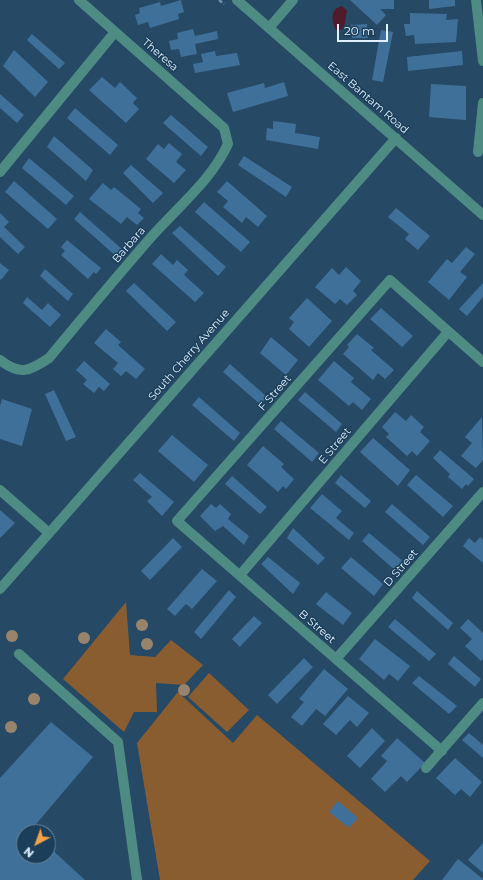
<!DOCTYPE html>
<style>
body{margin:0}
#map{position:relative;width:483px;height:880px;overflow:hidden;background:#264966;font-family:Montserrat,sans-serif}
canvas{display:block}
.north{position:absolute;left:16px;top:824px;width:40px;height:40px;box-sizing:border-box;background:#1b3f5a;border:1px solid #6a869c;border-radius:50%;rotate:221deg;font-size:11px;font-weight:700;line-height:16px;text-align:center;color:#e1f1ff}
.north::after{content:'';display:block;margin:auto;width:14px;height:18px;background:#f6a247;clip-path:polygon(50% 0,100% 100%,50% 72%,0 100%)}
.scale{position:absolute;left:337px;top:24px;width:51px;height:18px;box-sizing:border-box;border:2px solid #e1f1ff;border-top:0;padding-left:5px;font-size:12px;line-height:14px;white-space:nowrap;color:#e1f1ff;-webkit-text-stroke:3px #1b3f5a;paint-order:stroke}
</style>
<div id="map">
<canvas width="483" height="880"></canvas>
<div class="north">N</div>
<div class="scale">20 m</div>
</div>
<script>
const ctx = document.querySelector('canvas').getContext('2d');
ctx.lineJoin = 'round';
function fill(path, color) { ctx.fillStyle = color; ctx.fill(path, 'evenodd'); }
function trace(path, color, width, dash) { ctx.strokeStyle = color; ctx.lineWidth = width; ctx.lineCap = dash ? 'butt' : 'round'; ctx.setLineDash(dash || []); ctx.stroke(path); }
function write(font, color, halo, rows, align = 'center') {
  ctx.font = font + ' Montserrat,sans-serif'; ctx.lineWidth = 3; ctx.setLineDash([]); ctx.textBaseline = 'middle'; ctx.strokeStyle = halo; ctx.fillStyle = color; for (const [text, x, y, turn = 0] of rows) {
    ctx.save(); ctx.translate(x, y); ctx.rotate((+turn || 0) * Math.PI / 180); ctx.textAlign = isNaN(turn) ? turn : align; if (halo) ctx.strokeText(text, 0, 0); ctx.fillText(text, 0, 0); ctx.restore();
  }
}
fill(new Path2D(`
 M126,602L130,655L155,657L171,640L203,665L184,685L156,683L157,712H134L124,732L63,679Z
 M209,673L249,710L227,732L188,697Z
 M178,692L233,743L257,715L430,861L413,880H160L137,743Z`), '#895d30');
fill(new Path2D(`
 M342,6L347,11L344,27L341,30H336C331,21 330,9 342,6Z`), '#521b2c');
fill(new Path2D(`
 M181,0L184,12L178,14L179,19L150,28L148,22L138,25L135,15L140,13L139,8L160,2L161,6Z
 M350,0H394V9H380L386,15L377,25Z
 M429,0H455V6L429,9Z
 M410,13L447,14L446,20L458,19L456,42L415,44L414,35L406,36L404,24H410Z
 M367,24L368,38H352L351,25Z
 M193,29L195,36L217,31L218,39L195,44L197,54L181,57L179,49L171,50L169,41L178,39L177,33Z
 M381,30L393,32L383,82L372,80Z
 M32,34L65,63L59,69L27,40Z
 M14,50L48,82L35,97L3,66Z
 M215,51L216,56L237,53L240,65L195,73L193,64L203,62L201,54Z
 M462,51L463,65L408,71L407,57Z
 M102,77L115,88L120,82L137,98L133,103L139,109L126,123L89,90Z
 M284,82L288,96L233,112L227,93L264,83L265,88Z
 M431,84L466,86V120L429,117Z
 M0,94L24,115L17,123L0,108Z
 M75,108L118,145L110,155L67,118Z
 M171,115L208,147L201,156L163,123Z
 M273,121L296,124L295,133L320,137L318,149L266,140L267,128L273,129Z
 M54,136L93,170L86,181L47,147Z
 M169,143L182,154L176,162L186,170L174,183L146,159L158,144L164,149Z
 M244,156L292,187L286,197L238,165Z
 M29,158L74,196L66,205L22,168Z
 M131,165L163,193L153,203L123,173Z
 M14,181L57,219L48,229L5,192Z
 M227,181L267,216L258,227L246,217L242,223L223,207L228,201L217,192Z
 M103,183L111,190L114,187L141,209L138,213L144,218L137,225L127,217L121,224L89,199Z
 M204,202L250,242L241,252L195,212Z
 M396,208L430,236L418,250L405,239L409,234L388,217Z
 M80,212L123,250L117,257L74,219Z
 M0,213L9,222L4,227L25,247L18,254L0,237Z
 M180,226L226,267L218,276L172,233Z
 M67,240L101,268L96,274L94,272L88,279L61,255L65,251L61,247Z
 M466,247L475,254L460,272L467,277L449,300L428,282L447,259L452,263Z
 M161,254L173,265L177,260L188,270L184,275L204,293L195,302L152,264Z
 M0,263L9,270L1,280L0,279Z
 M346,267L361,281L353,291L357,295L347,305L340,299L335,304L315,287L332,268L339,275Z
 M45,269L73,294L68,301L40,276Z
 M134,283L176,322L167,331L126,291Z
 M483,283V297L467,316L459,309Z
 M27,297L42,310L48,303L61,315L50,327L23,303Z
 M307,298L332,321L309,347L289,329L294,322L289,318Z
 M381,308L413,336L402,347L370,319Z
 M106,329L121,342L118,345L145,369L136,379L126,371L121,376L113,369L118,363L94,343Z
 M357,334L374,348L371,350L394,370L385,379L378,373L373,380L343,354L349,347L347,345Z
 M271,337L298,360L286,375L260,353Z
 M84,361L110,384L104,391L99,387L94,393L83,384L87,380L76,370Z
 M334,361L354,378L351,382L371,399L362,410L353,402L349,406L318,380Z
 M230,364L267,397L261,405L223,372Z
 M54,390L76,437L66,441L45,394Z
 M305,392L342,424L336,432L298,400Z
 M199,397L240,433L234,441L192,405Z
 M2,399L32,409L22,446L0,439V406Z
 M395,412L406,421L411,415L424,427L420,432L430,441L417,456L412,451L407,456L386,437L389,434L382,427Z
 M482,417L483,460L476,468L461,456L472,443L465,437Z
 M281,421L319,453L312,462L274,429Z
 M172,435L208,465L194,482L158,451Z
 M373,438L410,470L398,486L360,452Z
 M263,446L284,464L281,467L294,479L286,489L283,486L278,492L247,465Z
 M440,450L474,479L468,486L466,484L462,489L448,477L450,474L433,458Z
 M140,473L174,502L162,516L147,501L152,497L133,480Z
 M341,475L371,501L365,508L335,483Z
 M416,475L453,506L443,517L407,485Z
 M232,476L267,507L260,514L225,484Z
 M322,494L342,511L336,518L354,533L349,540L310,508Z
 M211,504L216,508L220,504L231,514L228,519L249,536L244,545L223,526L215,531L200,516Z
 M392,504L430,537L423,545L385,512Z
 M0,510L15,523L0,538Z
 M293,528L325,558L318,565L287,538Z
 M369,533L405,563L398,573L362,541Z
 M480,537L483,540V563L463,546L469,538L475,543Z
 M173,538L182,547L150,580L141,571Z
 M268,557L300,583L293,594L261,564Z
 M351,557L383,584L374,596L341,568Z
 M202,569L217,581L192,609L186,604L175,616L167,609Z
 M229,590L236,597L201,639L194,632Z
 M417,591L453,623L448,630L412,598Z
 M326,592L352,613L343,625L316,604Z
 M254,616L262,623L240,647L232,639Z
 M395,619L436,654L429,661L388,627Z
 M468,619L483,633V659L481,661L465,646L472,639L460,628Z
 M375,639L410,666L398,681L389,674L384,680L359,659Z
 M454,656L481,679L475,687L448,664Z
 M304,658L313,667L277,704L268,695Z
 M324,669L348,689L325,716L316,709L302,726L291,717L304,702L299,699Z
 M419,676L457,706L449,714L412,683Z
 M348,696L369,713L357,727L350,720L336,735L323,724Z
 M51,722L93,757L31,830L33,832H24V856H48V846L85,880H0V778Z
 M372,728L385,741L360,768L347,756Z
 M469,733L483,745V758L462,740Z
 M397,738L425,763L407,782L401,776L385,792L371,779L387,761L381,756Z
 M455,758L482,782L470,797L461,789L455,795L436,778Z
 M338,801L358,818L349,828L329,812Z
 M483,843V873L468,860Z
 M458,859L483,879V880H442Z`), '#3f7099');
trace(new Path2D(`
 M219,0L224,4`), '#748fa6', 2.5, [4, 2]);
trace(new Path2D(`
 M237,0L483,215
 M476,0L483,61
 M269,28L293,0
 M478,152L483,103
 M0,172L115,32
 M0,360C20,376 30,371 49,358C83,317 118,275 153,235C179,206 212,179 228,144L224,128L79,0
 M0,490L49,533
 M240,575L448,332
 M0,589L396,138
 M19,654L118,742L137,880
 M336,659L483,492
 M442,751L177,521L390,280L483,362
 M426,768L483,703`), '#4e8b83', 10);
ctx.fillStyle = '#98836c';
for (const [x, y] of [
 [142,625],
 [12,636],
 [84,638],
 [147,644],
 [184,690],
 [34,699],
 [11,727]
]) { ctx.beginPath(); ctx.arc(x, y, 6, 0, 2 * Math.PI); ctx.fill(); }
write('11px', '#e1f1ff', '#1b3f5a', [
 ["Theresa",160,55,41],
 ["East Bantam Road",368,98,41],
 ["Barbara",129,245,-49],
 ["South Cherry Avenue",189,355,-49],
 ["F Street",275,393,-49],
 ["E Street",335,446,-50],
 ["D Street",401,568,-49],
 ["B Street",317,627,41]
]);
</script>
